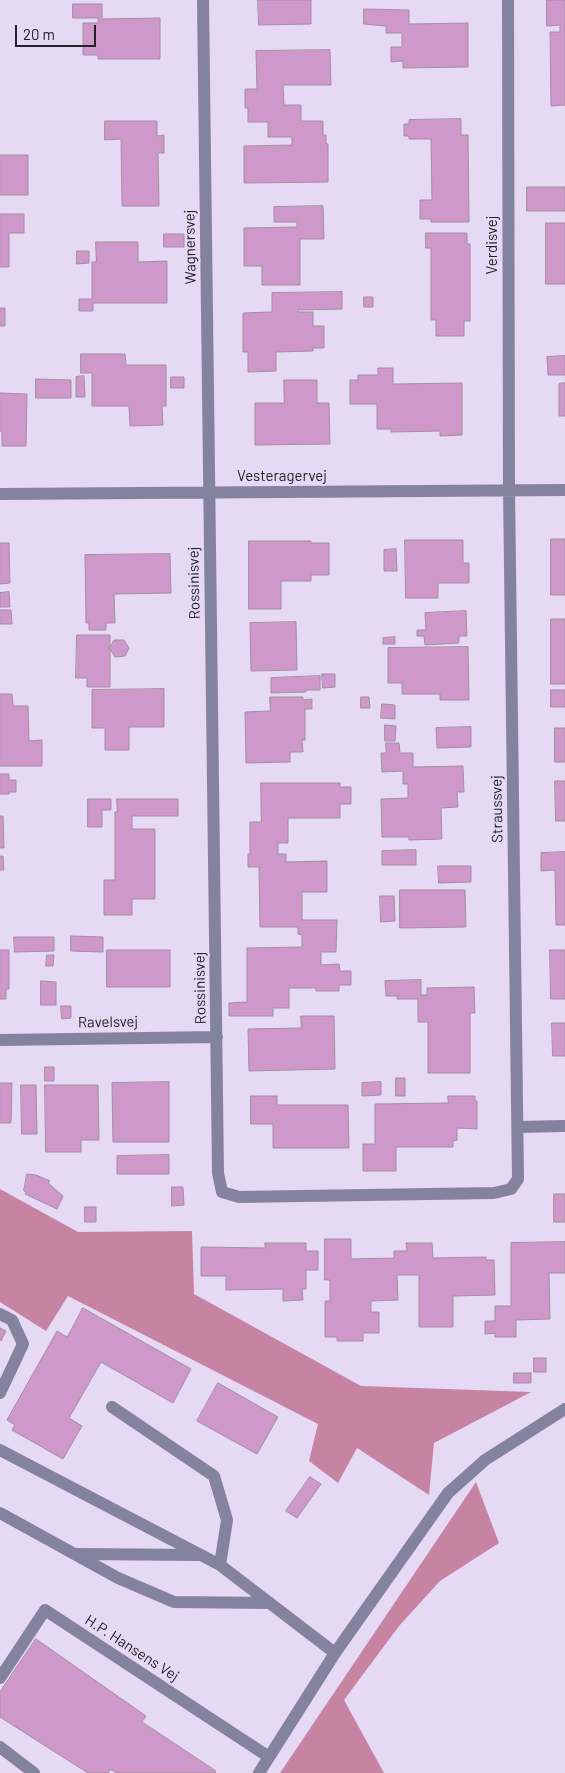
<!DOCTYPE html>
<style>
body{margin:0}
#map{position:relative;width:565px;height:1773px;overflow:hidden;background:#e6d9f4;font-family:Barlow,sans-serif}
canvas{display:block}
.scale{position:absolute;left:15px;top:25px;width:81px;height:22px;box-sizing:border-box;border:2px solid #25212b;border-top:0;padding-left:6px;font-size:15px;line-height:18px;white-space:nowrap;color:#25212b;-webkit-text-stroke:4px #e6d9f4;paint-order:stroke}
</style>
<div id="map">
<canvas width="565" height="1773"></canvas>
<div class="scale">20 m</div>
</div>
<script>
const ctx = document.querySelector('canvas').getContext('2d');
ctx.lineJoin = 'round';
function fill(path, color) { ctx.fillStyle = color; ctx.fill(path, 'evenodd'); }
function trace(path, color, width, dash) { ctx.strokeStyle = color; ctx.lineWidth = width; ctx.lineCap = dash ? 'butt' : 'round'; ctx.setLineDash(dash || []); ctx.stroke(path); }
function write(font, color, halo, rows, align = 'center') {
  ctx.font = font + ' Barlow,sans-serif'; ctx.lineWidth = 4.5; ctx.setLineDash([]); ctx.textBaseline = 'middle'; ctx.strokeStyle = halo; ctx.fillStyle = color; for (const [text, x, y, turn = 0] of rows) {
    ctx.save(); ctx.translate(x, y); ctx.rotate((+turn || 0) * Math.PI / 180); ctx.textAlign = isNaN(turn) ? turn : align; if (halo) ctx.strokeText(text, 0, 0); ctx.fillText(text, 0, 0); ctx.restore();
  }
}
fill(new Path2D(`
 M0,1189L78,1232L192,1231L194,1294L361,1386L531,1392L434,1443L429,1495L357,1448L338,1483L309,1461L318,1424L68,1296L46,1331L0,1302Z
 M476,1482L499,1543L440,1581L399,1626L344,1700L384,1773H280Z`), '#c783a2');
const building = new Path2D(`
 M258,0H311V24L259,25Z
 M547,0H565V105L551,106L550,32H560V25L547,26Z
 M73,4H102V19L160,18V59H98V55H83V23H98V18H73Z
 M364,9L409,10V24L468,23V67L403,68V61L391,62V47H402V33H386V26L364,24Z
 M330,50L331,85H283L284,105H301V121H323V135H326V144H328V182L244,183V146L292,145V137H268V122H248V108H245V89H257L256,51Z
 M461,119V135H468L469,222H431V219H420V200H432L431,139H409V136H404V124H409V120Z
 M105,121H157V136L164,135V153H158L159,206H122L121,139L105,140Z
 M0,155H28V195H0Z
 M527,187H565V211H527Z
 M323,206L324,239H300V285H262V266H244V228L297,227V222H274V207Z
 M0,214H24V233H9V267H0Z
 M546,223H565V284H546Z
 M426,233H467V244H470V321H464V336H436V320H431V248H426Z
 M164,234H184V247H164Z
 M96,242H138V262L167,261V303H93V311H79V299H92V262H96Z
 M77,251H89V263L77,264Z
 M342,292V309L298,310V312H313V326H324V348H313V351L276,352V371L248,372V352H243V313L272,312V293Z
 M364,297H373V307H364Z
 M0,308H5V326H0Z
 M81,354H125L126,365H166V406H162L163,425L130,426L129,406H92V373H81Z
 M565,356V375H548L547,357Z
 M378,368H393V384L462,383V435L440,436V431L391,432V429H377V404H350V380H358V375H378Z
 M84,376L85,397H76V377Z
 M171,377H184V388H171Z
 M36,379L71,380V398H36Z
 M284,380H317V403H329L330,444L255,445V403H284Z
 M565,383V416H559V384Z
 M0,393L27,394L26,446H2V431H0Z
 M551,539H565V595H551Z
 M405,540H463V563H469V583H438V598H406Z
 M249,541H311V543H329V575H311V581H281V609H249Z
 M0,543H9L10,583L0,584Z
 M396,549L397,571H384V550Z
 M170,554L171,593L114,594L115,623H106V630H89V623H86L85,555Z
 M9,592L10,607H0V593Z
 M0,610H11L12,624H0Z
 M466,611L467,636H459V643L425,645L424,636H417V630H426L425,613Z
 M551,619H565V684H551Z
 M296,622L297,670L251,671L250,623Z
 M77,635H110V687H87V678H76Z
 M395,637V644H383V638Z
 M114,640H124L129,648L125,656L115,657L110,649Z
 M468,647L469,700H440V694H402V683H388V648Z
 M322,674H335V687L323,688Z
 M320,676V690H306V692L271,693V678Z
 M164,689V727H129V750H105V728H92V690Z
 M551,690H565V707H551Z
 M0,694H12L13,706H28L29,741L42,740V766H0Z
 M270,697H303V700L312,699V709H305V740H302L303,752H290V762L246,763L245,712L270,711Z
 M361,697H369L370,708H361Z
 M382,704L395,705V719L381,718Z
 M385,725L396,726L395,741H385Z
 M471,727V747L437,748L436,728Z
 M555,728H565V762H555Z
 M386,743H399L400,753H413V767L463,766L464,792H457L458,807L441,808L442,839L409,840V837H382L381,799L408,798V784H403V771L382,772L381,753H386Z
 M0,774H9V780H16V792H9V794H0Z
 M555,781H565V821H556Z
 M261,783H340V787H351V804H340V818H288V843H278V854H286V862L327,861V892H302V920H337L336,952H321V965L339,964L340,971H351V985H339V991H316V988H289V1008H273V1016H229V1003L247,1002V948L302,947V935L298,934V927H260L259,867H248V854H250V822H261Z
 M88,799H111V810H102V827H88Z
 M117,799H178V816H132V829H155V899H132V915H104V880H115V812H117Z
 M0,816H3L4,848H0Z
 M416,850V865H382V851Z
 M565,852V925H556L555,870L541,871V853Z
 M0,856H3L4,870H0Z
 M438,866H471V882L439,883Z
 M400,890H465L466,927L400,928Z
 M380,896H394L395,921L381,922Z
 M71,936L103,937V952L71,951Z
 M14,937H54V951L15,952Z
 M0,950H9V989H6V999H0Z
 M107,950H170V987H107Z
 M550,950H565V999H551Z
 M47,955H54L53,966H46Z
 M421,980V995H427V988L474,987L475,1013H470V1073H428V1022H418V999H397V996H386L385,981Z
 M41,981L56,982V1005H41Z
 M61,1006H71V1018L62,1019Z
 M301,1016H334L335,1069L249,1071L248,1029L301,1028Z
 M552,1023H565V1056H553Z
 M45,1067H54V1081H45Z
 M396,1078H405V1096H396Z
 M169,1082V1142H113L112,1083Z
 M381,1082V1095L362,1096V1083Z
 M0,1083H12L11,1123H0Z
 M21,1085H36L37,1134H22Z
 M45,1085H98L99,1140H81V1152H46Z
 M251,1096H277V1105H348L349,1148H273V1124H251Z
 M448,1096H475V1101H477V1129L457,1128V1140L453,1141V1147H396V1171H363V1144H375V1104L448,1103Z
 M169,1155V1174H117V1156Z
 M27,1174L36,1175L50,1181L48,1183L63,1196L57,1209L25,1194L26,1192L24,1191Z
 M172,1187H183L184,1205L172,1206Z
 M554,1194H565V1222H554Z
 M85,1207H96V1222H85Z
 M325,1239H351V1259L394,1258V1251H407L406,1243H432L433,1258L486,1257V1260H494L495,1295L453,1296V1327H419V1275H397L398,1300L371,1301V1312H379V1333H363V1341H337V1337H325V1301H330V1280H325Z
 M565,1242V1273H549L550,1319L516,1320V1337H495V1333L485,1334V1321H495V1306H511V1243Z
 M265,1243H306V1251H318V1270H306V1289H302L303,1300L283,1301V1289L226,1290V1276H201V1247L265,1248Z
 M83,1308L191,1369L173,1403L101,1362L69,1418L82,1426L63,1459L12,1430L15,1425L7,1420L57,1331L67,1337Z
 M0,1328L6,1331L1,1341L0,1340Z
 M534,1358H546V1372H534Z
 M514,1373H531V1383H514Z
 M218,1383L278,1417L257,1454L197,1421Z
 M310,1477L321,1484L297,1518L286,1511Z
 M36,1639L146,1716L142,1722L216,1771L215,1773H116L111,1769L108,1773H88L0,1717V1692Z`);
fill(building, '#ce98cb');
trace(building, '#a48da2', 1);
trace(new Path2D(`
 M203,0L218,1173L222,1192L239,1197L494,1193L511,1189L518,1179L509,490L508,0
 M0,494L565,490
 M0,1040L217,1037
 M518,1127L565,1126
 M0,1314L12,1320L23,1344L0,1393
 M112,1407L214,1476L227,1520L220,1565L335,1653
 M0,1450L220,1565
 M0,1513L118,1578L174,1602L270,1603
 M76,1554L199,1555
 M0,1678L45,1610L269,1757
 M0,1747L34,1773
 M259,1773L335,1653L448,1493L485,1460L565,1409`), '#83839f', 12);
write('15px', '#25212b', '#e6d9f4', [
 ["Verdisvej",492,245,-90],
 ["Wagnersvej",190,247,-91],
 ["Vesteragervej",282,476],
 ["Rossinisvej",194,583,-91],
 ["Straussvej",497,809,-91],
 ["Rossinisvej",200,988,-91],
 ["Ravelsvej",108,1022,-1],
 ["H.P. Hansens Vej",132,1648,33]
]);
</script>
